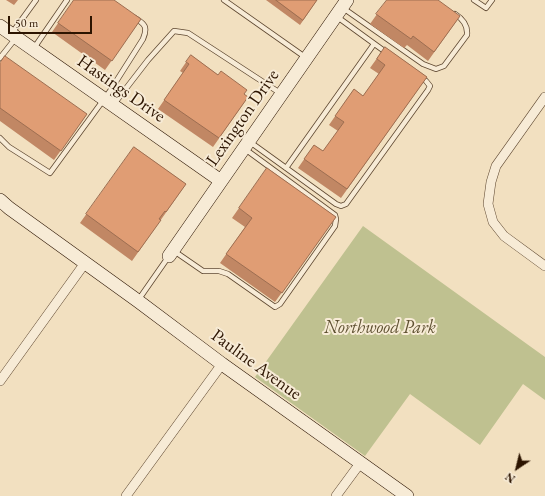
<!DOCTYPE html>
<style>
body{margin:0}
#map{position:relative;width:545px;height:496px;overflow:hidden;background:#f2e0c0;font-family:"EB Garamond",serif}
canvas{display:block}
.north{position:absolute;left:497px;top:448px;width:40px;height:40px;-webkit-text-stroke:3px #f7ebd6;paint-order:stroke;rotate:215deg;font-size:11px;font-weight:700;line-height:16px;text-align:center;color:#2c1400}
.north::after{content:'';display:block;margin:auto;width:14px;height:18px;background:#2c1400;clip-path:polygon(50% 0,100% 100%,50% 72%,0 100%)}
.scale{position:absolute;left:8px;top:16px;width:84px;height:18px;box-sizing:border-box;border:2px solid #2c1400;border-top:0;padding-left:5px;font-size:12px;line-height:14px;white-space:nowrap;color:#2c1400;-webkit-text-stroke:3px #f7ebd6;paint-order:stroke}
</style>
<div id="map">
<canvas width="545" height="496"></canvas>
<div class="north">N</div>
<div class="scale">50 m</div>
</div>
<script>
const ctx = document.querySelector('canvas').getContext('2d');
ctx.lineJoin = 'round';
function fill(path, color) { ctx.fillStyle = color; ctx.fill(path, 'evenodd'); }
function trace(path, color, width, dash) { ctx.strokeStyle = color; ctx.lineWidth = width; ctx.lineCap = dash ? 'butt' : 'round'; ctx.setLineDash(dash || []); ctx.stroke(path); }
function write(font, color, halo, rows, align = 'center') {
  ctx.font = font + ' "EB Garamond",serif'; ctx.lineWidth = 4; ctx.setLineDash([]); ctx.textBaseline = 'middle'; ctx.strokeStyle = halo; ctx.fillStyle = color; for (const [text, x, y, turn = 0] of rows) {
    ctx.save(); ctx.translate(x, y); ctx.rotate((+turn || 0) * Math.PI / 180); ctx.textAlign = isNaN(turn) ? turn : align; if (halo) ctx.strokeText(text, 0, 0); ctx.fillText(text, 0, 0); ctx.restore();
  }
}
fill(new Path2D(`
 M363,226L545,357V400L523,384L480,445L410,394L365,456L255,377Z`), '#bfc190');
const lane = new Path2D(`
 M224,0L305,57
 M474,0L486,8L492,0
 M343,8L423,64L436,69L444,66L467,35C468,25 463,19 455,14
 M336,16L387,53
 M12,33L36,0
 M34,48L67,0
 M0,58L15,39
 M114,104L148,60L174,31L188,33L280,93
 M0,138L9,147L50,173L110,91L143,39C148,27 145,24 135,18
 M250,142L336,204L341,206L346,204L428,90L430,86L426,81L420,77
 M286,168L374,44
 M174,251L203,271H219L228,274L275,307L280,304L335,226L336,219L335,215L245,149
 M139,299L169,256`);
const street = new Path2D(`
 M545,97L496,166L491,182L488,204L493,222L504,236L545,266
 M0,381L85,263
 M126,496L222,364
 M336,496L361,462`);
const secondary = new Path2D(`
 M0,26L221,181
 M0,200L9,208L138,301L222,364L407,496
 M169,256L347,0`);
trace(lane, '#5e4730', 6);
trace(street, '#5e4730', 10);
trace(secondary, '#2c1400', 14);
trace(lane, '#f7ebd6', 4.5);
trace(street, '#f7ebd6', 9);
trace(secondary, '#f7ebd6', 13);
fill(new Path2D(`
 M6,0H18L14,5Z
 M74,0L141,19L105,70L52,32Z
 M266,0H317L300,25Z
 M387,0L460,16L428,61L407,45L404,48L370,24Z
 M385,47L427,77L341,198L298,168L314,145L323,151L338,131L329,125L354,89L363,96L379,74L370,68Z
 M191,55L248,97L213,147L158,109L183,73L180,71Z
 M0,63L87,114L54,160L0,121Z
 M134,147L186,184L132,261L80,223Z
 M267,168L336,217L275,302L220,263L245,227L232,218Z`), '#c18764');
const building = new Path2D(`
 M74,0H114L141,19L112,61L58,23Z
 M276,0H317L303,20Z
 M387,0H438L460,16L434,52L413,36L411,39L376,14Z
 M385,47L427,77L347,189L304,159L314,145L323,151L344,122L335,116L354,89L363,96L385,65L377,59Z
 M191,55L218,75L221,71L247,90L244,94L248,97L219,138L164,100L189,64L186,62Z
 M5,56L87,114L61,151L0,108V63Z
 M134,147L186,184L166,212L165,211L159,219L161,220L138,252L86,214Z
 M267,168L336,217L282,293L226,254L252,218L239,208Z`);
fill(building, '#e09d74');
trace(building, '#9d6e51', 1);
write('18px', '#2c1400', '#f7ebd6', [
 ["Hastings Drive",121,89,35],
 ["Lexington Drive",243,118,-55],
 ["Pauline Avenue",256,365,36]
]);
write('italic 18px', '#5f5132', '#f7ebd6', [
 ["Northwood Park",380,328]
]);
</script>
